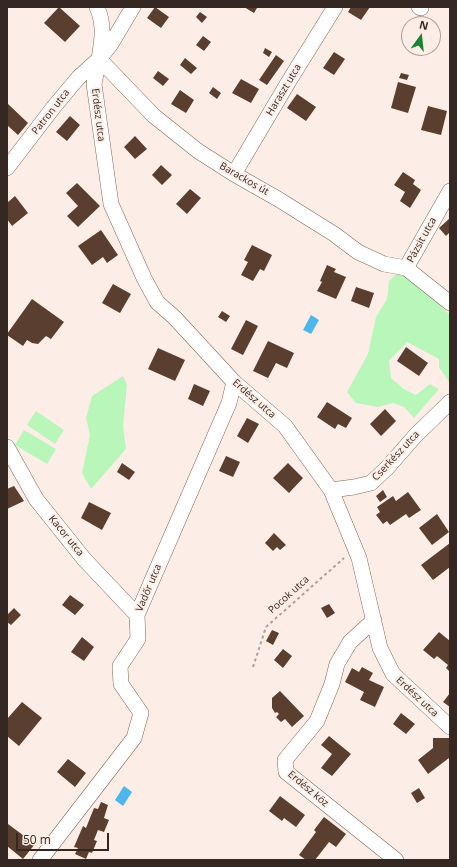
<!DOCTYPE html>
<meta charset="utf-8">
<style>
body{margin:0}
#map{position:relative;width:457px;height:867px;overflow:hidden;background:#fceee7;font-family:"Open Sans",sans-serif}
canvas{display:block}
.frame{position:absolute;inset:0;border:8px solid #352822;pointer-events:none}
.north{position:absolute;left:401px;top:16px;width:40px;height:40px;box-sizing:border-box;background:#fceee7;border:1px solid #ac9f98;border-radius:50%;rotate:15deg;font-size:11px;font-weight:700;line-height:16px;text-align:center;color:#352822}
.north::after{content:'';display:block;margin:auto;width:14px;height:18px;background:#1e8235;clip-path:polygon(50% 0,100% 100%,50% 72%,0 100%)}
.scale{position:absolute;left:16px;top:833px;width:93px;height:18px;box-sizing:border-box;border:2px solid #352822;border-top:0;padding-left:5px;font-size:12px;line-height:14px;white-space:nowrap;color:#352822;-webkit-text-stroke:3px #fceee7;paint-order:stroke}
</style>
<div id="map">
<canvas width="457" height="867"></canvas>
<div class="frame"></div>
<div class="north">N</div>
<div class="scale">50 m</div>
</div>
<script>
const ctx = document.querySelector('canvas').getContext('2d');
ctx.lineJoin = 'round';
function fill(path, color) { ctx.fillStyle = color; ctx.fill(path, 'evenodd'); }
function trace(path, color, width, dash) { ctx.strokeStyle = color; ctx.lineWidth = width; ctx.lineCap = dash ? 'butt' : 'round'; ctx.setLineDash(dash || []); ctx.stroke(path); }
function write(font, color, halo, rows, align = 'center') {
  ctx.font = font + ' "Open Sans",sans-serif'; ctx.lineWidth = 4; ctx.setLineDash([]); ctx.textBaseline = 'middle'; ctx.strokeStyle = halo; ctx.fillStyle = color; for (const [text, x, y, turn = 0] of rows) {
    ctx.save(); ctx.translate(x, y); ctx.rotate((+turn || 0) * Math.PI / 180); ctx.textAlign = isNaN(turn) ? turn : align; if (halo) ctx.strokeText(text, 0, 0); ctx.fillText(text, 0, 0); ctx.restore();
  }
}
fill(new Path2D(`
 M396,274L411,277L450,315V381L449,382L439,367V359L407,342L389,361L391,378L404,389L416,395L430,384L439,389L414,418L404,407L393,403L378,407L356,403L347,392L368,354L376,317L387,299L389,281Z
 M123,376L127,385L123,426L126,449L91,489L82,473L90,435L86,418L92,396Z
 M36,411L64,430L55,444L27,425Z
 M24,430L56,449L47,464L15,445Z`), '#b9f6ba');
fill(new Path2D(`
 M311,315L319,320L311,334L303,330Z
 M124,786L132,792L123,806L115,800Z`), '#4cb6ed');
fill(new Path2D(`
 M59,7L80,26L65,42L44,23Z
 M155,7L169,17L161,28L147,18Z
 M244,7H254L257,8L254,13Z
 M351,7H370L361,20L348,12Z
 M200,12L207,17L202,23L196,17Z
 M203,36L211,42L204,51L196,45Z
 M265,48L272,52L269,57L263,53Z
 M334,52L345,59L334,75L323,68Z
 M276,55L284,61L267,85L259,80Z
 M185,58L197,68L191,74L180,65Z
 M158,71L169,79L163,86L153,78Z
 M401,73L409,75L407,80L399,78Z
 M241,79L259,89L251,103L232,93Z
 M398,82L416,87L408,113L391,108Z
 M213,87L221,93L217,99L209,93Z
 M180,90L194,100L186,113L171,104Z
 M297,94L316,107L306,121L287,108Z
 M8,104L28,123L18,135L7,125Z
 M428,106L447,111L441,135L421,130Z
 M70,116L80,125L67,141L56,132Z
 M135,136L147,149L135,159L124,147Z
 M161,165L172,175L162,185L152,175Z
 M403,172L415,180L413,184L421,190L410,208L400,201L405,192L394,185Z
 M77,183L100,206L78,227L67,216L78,206L66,193Z
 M190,189L201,198L187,214L176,204Z
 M15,196L28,213L12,226L7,219V203Z
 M450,218V232L446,236L439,228Z
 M101,230L118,255L107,263L103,257L92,265L78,246Z
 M252,245L272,255L264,271L260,269L253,281L241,275L248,262L244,260Z
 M327,265L336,269L334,272L346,277L336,299L317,291L322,282L320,281Z
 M113,284L131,294L120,313L102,303Z
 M356,287L374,293L369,308L351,301Z
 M32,299L64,322L51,339L46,336L38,344L32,343L27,340L23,346L7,335V334Z
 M222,311L230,316L226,322L218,317Z
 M246,320L258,326L243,355L231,349Z
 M268,341L294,353L287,368L276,363L268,378L253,371Z
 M406,347L428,363L419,376L397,361Z
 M158,348L185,360L175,381L148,369Z
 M194,384L210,391L203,406L188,399Z
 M327,402L352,418L346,428L338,424L335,429L317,417Z
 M385,409L396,421L381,436L370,424Z
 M247,418L259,424L248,443L237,436Z
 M226,456L240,462L233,477L219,471Z
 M122,463L135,472L129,480L117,472Z
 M288,463L303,478L289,493L273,478Z
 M14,486L24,501L7,509V489Z
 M383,490L387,497L380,502L376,496Z
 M408,492L421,510L409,518L406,514L390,525L387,521L383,524L376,515L380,512L377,507L393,496L396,501Z
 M89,502L111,513L102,530L81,518Z
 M437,514L449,532L432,545L419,528Z
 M274,533L286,545L280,550L277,547L273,551L265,543Z
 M450,543V567L433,580L421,565Z
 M70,595L84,605L75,615L62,605Z
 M329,604L335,613L327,618L321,608Z
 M14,608L21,615L11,625L7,622V615Z
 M272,630L279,633L273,645L266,641Z
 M439,632L450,641V672L446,668L448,665L437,656L434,659L423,650Z
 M82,637L94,647L84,661L71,652Z
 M283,649L292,656L283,668L274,660Z
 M362,667L373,673L369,680L384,687L375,707L360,700L364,692L345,682L352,668L359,672Z
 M280,691L304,716L292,727L285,719L281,722L276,717L279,714L277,712L275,713L272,708V698Z
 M450,693V707L443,702Z
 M22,702L42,718L19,746L7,736V719Z
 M401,713L415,724L406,734L393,724Z
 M329,736L351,754L332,776L321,768L332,754L321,745Z
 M433,738H449V758L428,774L418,760L433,748Z
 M68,759L86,773L75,787L57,772Z
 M419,788L425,798L417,803L411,793Z
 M280,796L305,815L296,827L284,818L282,821L269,811Z
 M101,802L108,805L104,818L109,820L104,832L98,830L94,840L97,841L92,853L89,852L86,859L75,854L78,848L74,847L83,826L86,828L94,808L98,809Z
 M324,817L346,834L336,847L329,842L315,860H306L299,855L316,832L314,830Z
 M8,824L35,844L23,859L7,846V825Z`), '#5a3f31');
const minor = new Path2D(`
 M97,7C105,26 102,40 99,59L154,116L198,151L234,174L278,199L334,234L358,252L384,264L406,268L450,303
 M419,7L421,8
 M99,59L94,84L111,204L144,278L157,302L175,318L234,382L285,426L331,490L359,558L380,648L393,674L450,727
 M7,168L53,108L78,78L99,59L111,44L133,7
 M234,174L289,81L335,7
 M406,268L450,191
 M7,447L36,499L84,559L137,615
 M331,490L354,487L371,483L387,468L416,435L450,402
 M374,620L350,642L337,664L332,684L317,721L285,760L286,772L396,860
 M40,860L134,738L141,713L121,684L120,666L138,639L137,615L229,403L234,382`);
trace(minor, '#826455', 16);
trace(new Path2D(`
 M253,667L266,627L344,558`), '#ada099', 2, [3, 3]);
trace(minor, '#fff', 15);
write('10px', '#352822', '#fceee7', [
 ["Haraszt utca",284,90,-59],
 ["Patron utca",51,112,-52],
 ["Erdész utca",98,115,83],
 ["Barackos út",244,179,30],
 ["Pázsit utca",422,240,-61],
 ["Erdész utca",254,399,41],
 ["Cserkész utca",396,456,-47],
 ["Kacor utca",66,536,51],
 ["Vadőr utca",149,588,-67],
 ["Pocok utca",289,595,-42],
 ["Erdész utca",417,697,43],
 ["Erdész köz",308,789,40]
]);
</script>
